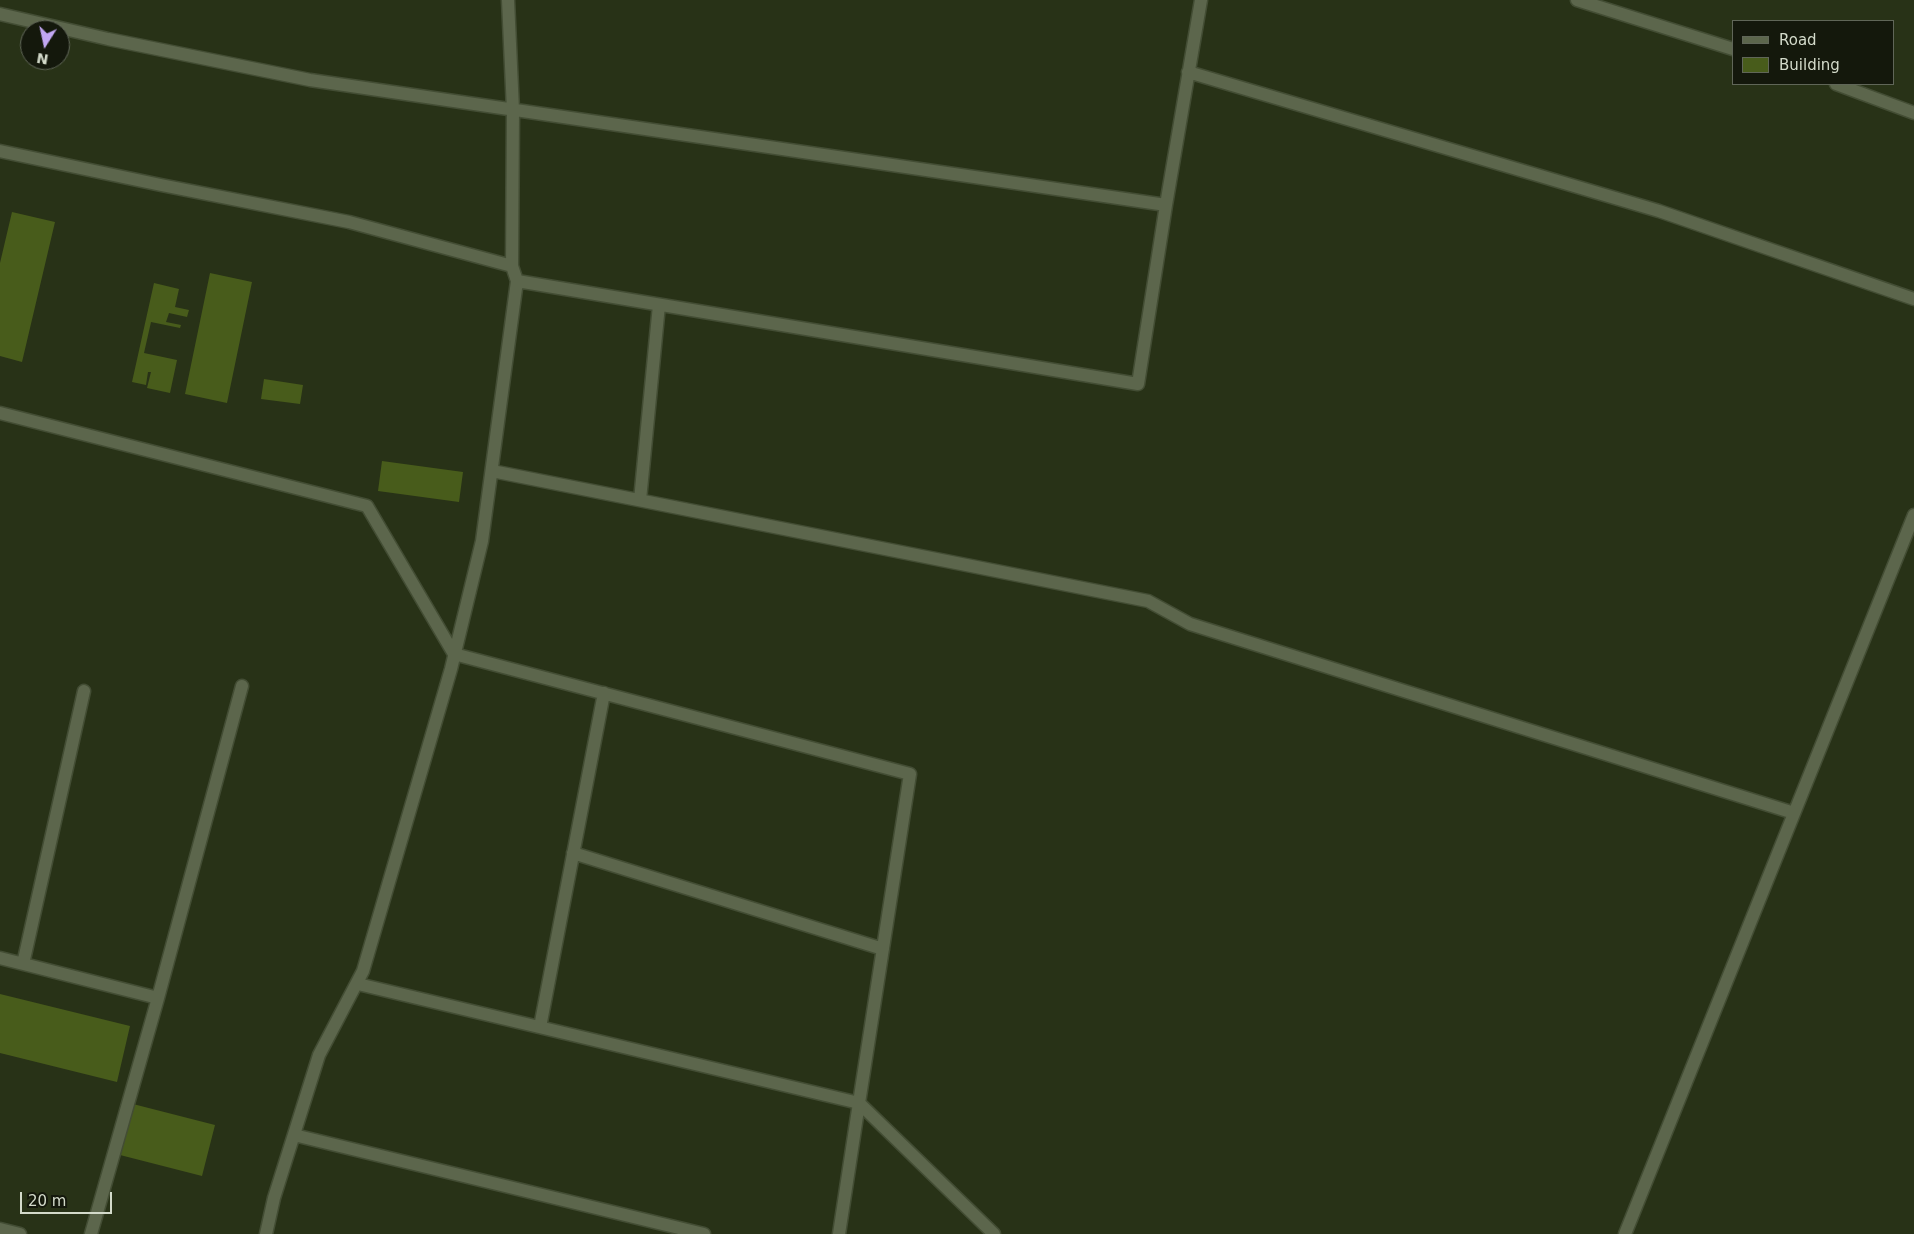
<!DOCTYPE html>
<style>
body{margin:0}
#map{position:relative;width:1914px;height:1234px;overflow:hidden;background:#283217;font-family:"DejaVu Sans",sans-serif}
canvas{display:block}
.legend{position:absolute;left:1732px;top:20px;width:162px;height:65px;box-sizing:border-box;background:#14180c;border:1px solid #606658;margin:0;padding:6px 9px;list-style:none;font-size:15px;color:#d3daca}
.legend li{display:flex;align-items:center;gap:10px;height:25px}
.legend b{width:25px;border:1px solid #606658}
.north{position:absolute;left:20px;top:20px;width:50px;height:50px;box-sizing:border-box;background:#14180c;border:1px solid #606658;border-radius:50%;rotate:190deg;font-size:14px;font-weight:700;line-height:20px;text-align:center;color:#d3daca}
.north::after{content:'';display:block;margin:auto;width:18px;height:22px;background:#c2a7f2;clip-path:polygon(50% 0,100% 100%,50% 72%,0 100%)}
.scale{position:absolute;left:20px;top:1192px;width:92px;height:22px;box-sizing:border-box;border:2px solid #d3daca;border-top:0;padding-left:6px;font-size:15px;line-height:18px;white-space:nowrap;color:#d3daca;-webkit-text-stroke:4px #14180c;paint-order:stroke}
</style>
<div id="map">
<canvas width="1914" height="1234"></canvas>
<ul class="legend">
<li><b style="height:6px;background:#5c664c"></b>Road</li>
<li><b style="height:14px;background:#485c1b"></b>Building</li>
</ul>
<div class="north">N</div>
<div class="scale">20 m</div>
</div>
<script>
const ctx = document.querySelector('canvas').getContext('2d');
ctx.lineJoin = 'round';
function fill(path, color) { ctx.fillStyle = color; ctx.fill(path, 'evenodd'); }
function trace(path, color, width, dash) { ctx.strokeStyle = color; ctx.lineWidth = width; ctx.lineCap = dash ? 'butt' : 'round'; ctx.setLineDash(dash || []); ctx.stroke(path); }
fill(new Path2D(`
 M12,212L55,222L22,362L0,356V263Z
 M210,273L252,282L227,403L185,394Z
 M154,283L179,289L175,307L189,310L187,317L169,313L166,322L181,325L180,328L151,322L144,353L177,360L170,393L147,388L151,372H148L146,385L132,382Z
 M264,379L303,385L300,404L261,399Z
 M382,461L463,472L459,502L378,491Z
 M0,994L130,1026L117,1082L0,1053Z
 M133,1104L215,1125L202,1176L120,1155Z`), '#485c1b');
const minor = new Path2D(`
 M1577,0L1733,49
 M0,14L108,39L310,80L1166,205
 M1188,72L1659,211L1914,299
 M1836,84L1914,113
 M0,151L161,185L349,222L512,266
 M517,281L1138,384L1166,205L1201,0
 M0,413L367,506L454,654L910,774L859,1103L994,1234
 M492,471L1148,601L1190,624L1794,813
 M640,500L659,305
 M573,853L883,949
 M0,958L158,998
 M23,964L84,691
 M358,984L859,1103L839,1234
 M540,1027L604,693
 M294,1135L704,1234
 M0,1229L20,1234
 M91,1234L158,998L242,686
 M266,1234L274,1198L319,1055L363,971L451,669L482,541L517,281L512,266L513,110L508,0
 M1625,1234L1914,515`);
trace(minor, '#434d34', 15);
trace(minor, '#5c664c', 12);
</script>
